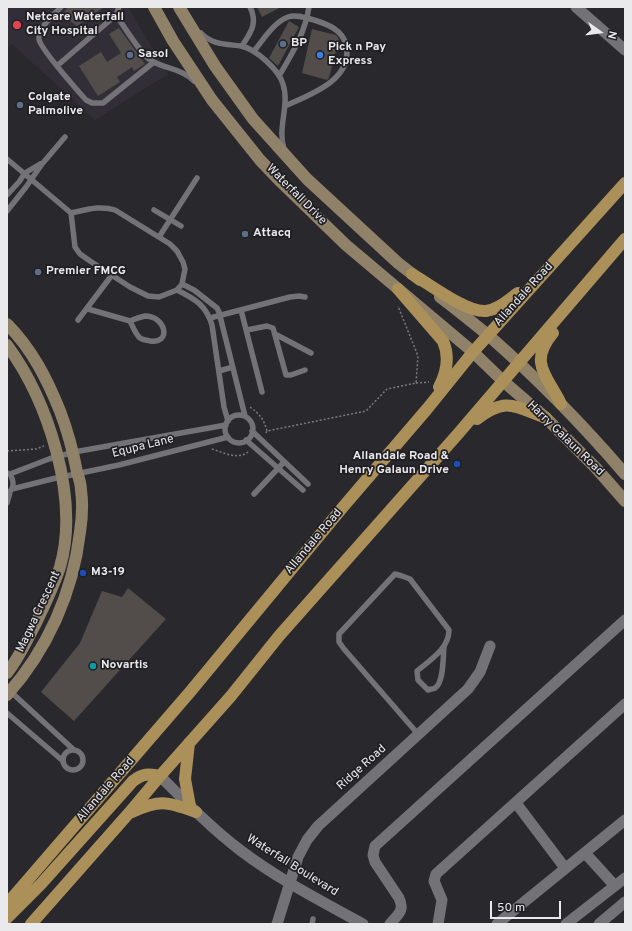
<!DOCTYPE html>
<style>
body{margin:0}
#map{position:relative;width:632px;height:931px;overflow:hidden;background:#29282c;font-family:Overpass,sans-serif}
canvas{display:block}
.frame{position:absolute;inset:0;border:8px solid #eae9ec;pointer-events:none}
.north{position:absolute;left:580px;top:12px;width:40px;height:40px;-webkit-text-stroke:3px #201f23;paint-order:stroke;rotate:104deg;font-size:11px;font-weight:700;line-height:16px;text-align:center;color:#eae9ec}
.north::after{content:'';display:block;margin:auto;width:14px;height:18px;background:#eae9ec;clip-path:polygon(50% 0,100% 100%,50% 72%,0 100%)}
.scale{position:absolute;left:490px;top:901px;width:71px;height:18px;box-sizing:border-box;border:2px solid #eae9ec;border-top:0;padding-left:5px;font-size:12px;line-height:14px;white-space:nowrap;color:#eae9ec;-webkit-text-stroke:3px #201f23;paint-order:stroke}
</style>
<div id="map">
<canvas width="632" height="931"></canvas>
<div class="frame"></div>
<div class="north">N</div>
<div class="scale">50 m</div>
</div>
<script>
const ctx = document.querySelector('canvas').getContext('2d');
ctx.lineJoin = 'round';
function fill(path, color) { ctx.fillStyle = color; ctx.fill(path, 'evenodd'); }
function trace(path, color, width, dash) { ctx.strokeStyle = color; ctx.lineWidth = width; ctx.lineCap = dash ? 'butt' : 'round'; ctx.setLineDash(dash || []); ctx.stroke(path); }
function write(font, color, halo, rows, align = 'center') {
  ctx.font = font + ' Overpass,sans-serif'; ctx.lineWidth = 3.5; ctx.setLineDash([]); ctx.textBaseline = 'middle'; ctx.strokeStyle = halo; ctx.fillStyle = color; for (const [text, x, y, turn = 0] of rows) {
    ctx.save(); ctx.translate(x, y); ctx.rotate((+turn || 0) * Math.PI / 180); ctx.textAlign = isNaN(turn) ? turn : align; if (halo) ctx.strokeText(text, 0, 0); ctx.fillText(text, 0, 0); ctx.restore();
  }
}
fill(new Path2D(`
 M7,7H128L168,74L95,120L12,44L7,49Z`), '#312e38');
fill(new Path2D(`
 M68,7H104L77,26L62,15Z
 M257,7H281L262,17Z
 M289,21L299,27L278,66L269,58Z
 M119,28L145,64L134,71L132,67L117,77L120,82L98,96L79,66L101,52L107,62L121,53L109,34Z
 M312,29L336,35L339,39L329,78L327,80L302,73Z
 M128,588L166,619L74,721L41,692L80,643L102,591L122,597Z`), '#524c4b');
trace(new Path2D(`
 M416,383L429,382
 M250,407C260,414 264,420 267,431
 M266,433L267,431L366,411L387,389L416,383L418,356L398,306
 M212,449C224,453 238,460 248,452
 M7,451L36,449L44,446`), '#7b7a7e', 1.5, [2, 2]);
trace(new Path2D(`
 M61,7C54,15 38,27 39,39C40,48 78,91 86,100L92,103H103L154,62
 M119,7L116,15C124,26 141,55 152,61C166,69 182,69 194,81
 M201,33C212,45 226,44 241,46C256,49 279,70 283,84C290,105 277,128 284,149
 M242,46C251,32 258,23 250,7
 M254,51C263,40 274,22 288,17C296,14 306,18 314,20C327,24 343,30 346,45C354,80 309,95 285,106
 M58,65L116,15
 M279,76C292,54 305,33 309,7
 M7,159L71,213L75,247L80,254L90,261L130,287L148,296L159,297L177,290L182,284L185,269L183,262L177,251L170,244L115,210C100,205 86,210 71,213
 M7,195L19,182L25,173L40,164
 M154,210L181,226
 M7,211L26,187L42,164L65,137
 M159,237L197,178
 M182,284L194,290L217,308L219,312L245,416
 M177,290C195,299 206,305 212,325L224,407L228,421
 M88,309L130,321C132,325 135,333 139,337C141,340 147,340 150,341C172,344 166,316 145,316C140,317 135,319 130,321
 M241,310L262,392
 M210,318L290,297L299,296L305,297
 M78,320L112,275
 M247,330L267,326L273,328L286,375H291L305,370
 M275,334L311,353
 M219,371L233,367
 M225 429a14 14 0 1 1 28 0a14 14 0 1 1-28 0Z
 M252,431L308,484
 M246,440L303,490
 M10,474L49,459L74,452L226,425
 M12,489L52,479L119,465L228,437
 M7,494C15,489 14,481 10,474L7,473
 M254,494L284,462
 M7,503L10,492
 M10,691L74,750
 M7,713L63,761
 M418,734L344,649L339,642V634L395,574L402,576L410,579L449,630C449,649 430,660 417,671L418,680L428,690C430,689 434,689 435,688C444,683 443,656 444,647
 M63 760a10 10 0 1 1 20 0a10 10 0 1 1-20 0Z
 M312,924L313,919`), '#737277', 5.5);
trace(new Path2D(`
 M576,7L625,50
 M160,776C185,801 211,828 240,850C278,879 321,901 363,924
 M516,803L565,868
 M585,853L615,886
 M277,924L298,857L307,840L318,826L468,689L480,672L490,646
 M390,924C398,914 405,911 399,898L375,862L373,855L375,846L625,620
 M438,924L442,900L434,881L436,874L625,704
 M497,924L625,820
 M566,924L625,878
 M599,924L625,902`), '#737277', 11);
trace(new Path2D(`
 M154,7L173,41L212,100L260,160L281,182L346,245L473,352L503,381L546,418L596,468L625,501
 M179,7L215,66L253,119L307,179L398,263L420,280
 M440,297C456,309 472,322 488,335C537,378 583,425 625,474
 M7,324C32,349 47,379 60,411C68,432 73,451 77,472C79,478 81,484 81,490C83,504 82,519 80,532C73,593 47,650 7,695
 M7,345C48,401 80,498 60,567C54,586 45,604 36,623C27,640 19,658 7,673`), '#908169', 12);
trace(new Path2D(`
 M412,274C429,284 467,313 486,311C499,309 508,300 518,293
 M398,289L443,341C450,357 447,372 439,387
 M553,333C528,363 547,375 561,404
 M477,419C507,396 515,407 546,418
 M189,743L185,779L190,806
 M132,812C161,799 167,802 196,812
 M7,904L190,692L343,507L427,409L473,352L625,183
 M7,918L41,884L133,781C142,774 149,773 160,776
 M31,924L129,813L160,776L231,696L279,636L457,435L625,239`), '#ac905a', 12);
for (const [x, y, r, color] of [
 [17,25,5,"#e0444e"],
 [283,44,4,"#5c6f8a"],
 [130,55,4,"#5c6f8a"],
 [320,55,4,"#3f7fe0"],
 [20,105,4,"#5c6f8a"],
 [245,234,4,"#5c6f8a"],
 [38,272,4,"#5c6f8a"],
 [457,464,4,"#1a4fb4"],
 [83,573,4,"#1a4fb4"],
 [93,666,4,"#0f9aa8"]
]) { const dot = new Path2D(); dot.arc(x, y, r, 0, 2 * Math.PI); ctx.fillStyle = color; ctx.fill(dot); trace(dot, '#201f23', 1.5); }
write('bold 12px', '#eae9ec', '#201f23', [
 ["Netcare Waterfall",26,18],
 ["City Hospital",26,32],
 ["BP",291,44],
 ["Pick n Pay",328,48],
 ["Express",328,62],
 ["Sasol",138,55],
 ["Colgate",28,98],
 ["Palmolive",28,112],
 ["Attacq",253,234],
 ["Premier FMCG",46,272],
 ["Allandale Road &",449,457,"right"],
 ["Henry Galaun Drive",449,471,"right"],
 ["M3-19",91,573],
 ["Novartis",101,666]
], 'left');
write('12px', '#eae9ec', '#201f23', [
 ["Waterfall Drive",296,195,45],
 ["Allandale Road",524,295,-48],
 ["Harry Galaun Road",565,439,44],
 ["Equpa Lane",143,447,-14],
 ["Allandale Road",314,542,-50],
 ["Magwa Crescent",39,612,-65],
 ["Ridge Road",362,768,-42],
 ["Allandale Road",106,790,-49],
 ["Waterfall Boulevard",292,866,32]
]);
</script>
